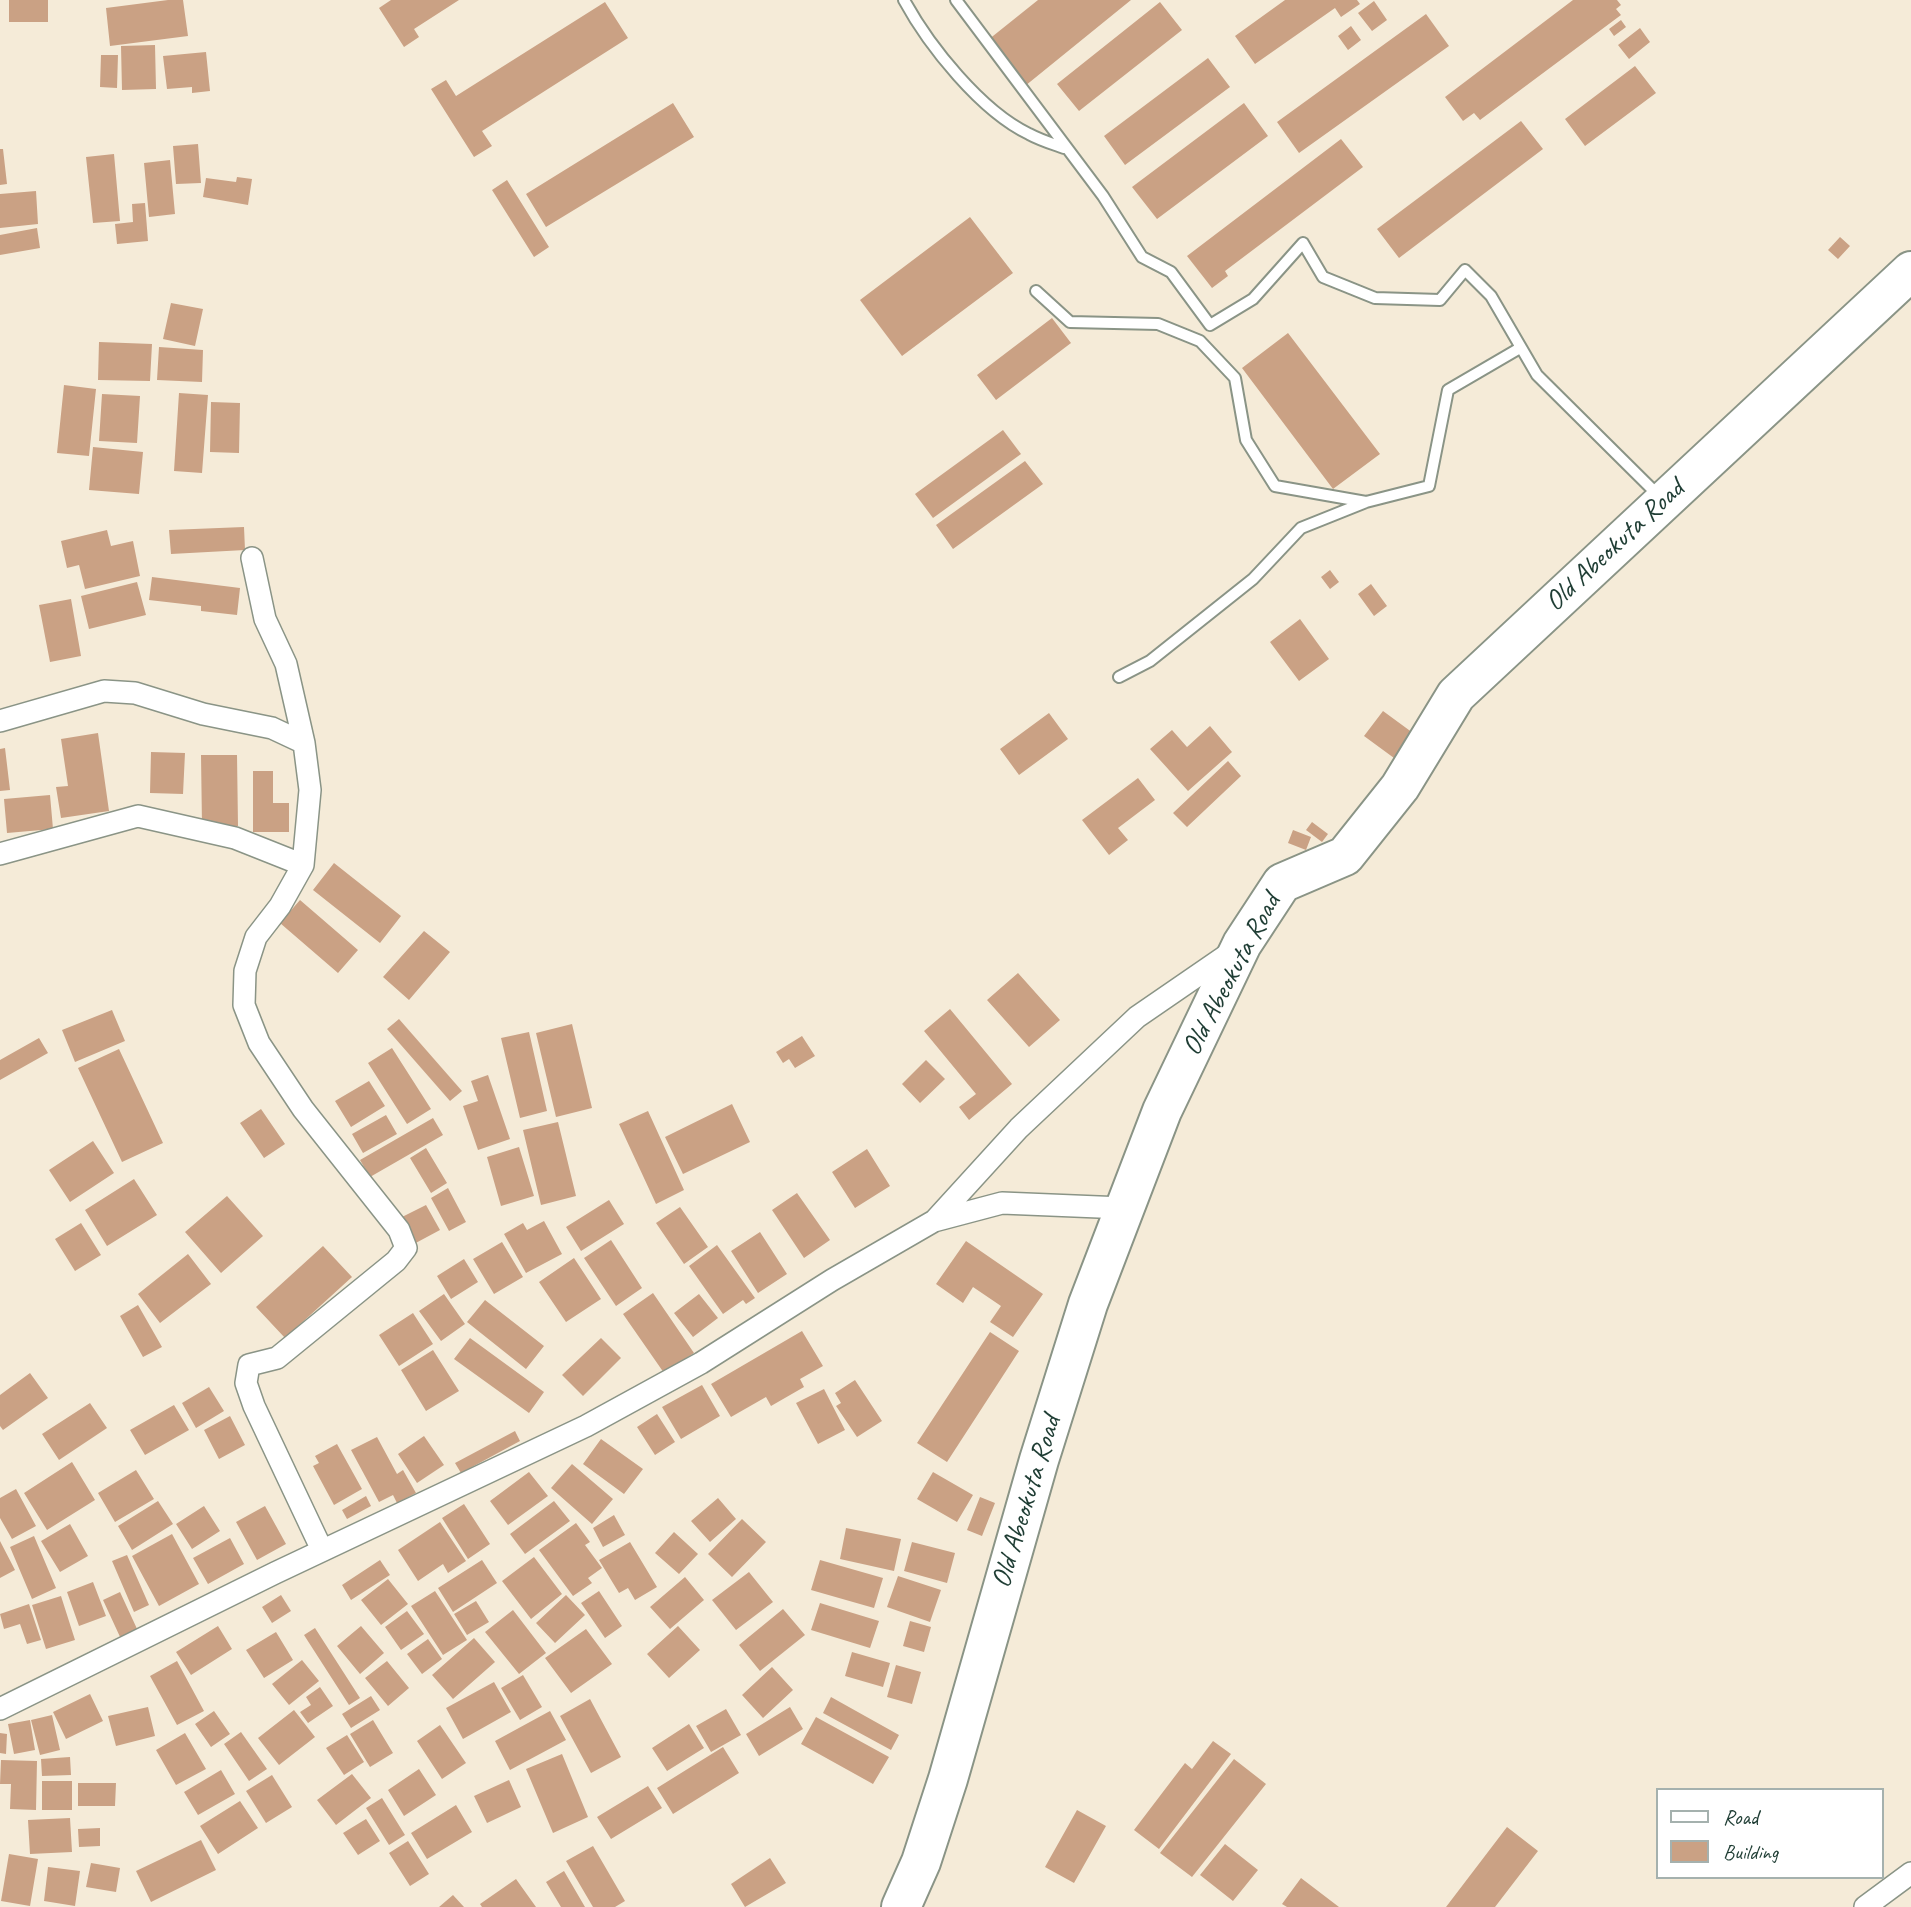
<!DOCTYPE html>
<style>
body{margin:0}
#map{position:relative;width:1911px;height:1907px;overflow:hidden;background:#f5ebd8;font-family:Caveat,sans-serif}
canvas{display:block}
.legend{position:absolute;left:1656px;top:1788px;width:228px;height:91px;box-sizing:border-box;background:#fff;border:2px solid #a5b1ae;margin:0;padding:9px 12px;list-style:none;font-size:21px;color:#1f3d34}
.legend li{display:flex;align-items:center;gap:14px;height:35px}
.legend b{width:35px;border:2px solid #a5b1ae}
</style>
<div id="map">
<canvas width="1911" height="1907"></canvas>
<ul class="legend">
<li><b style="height:9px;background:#fff"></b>Road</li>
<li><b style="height:19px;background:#caa184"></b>Building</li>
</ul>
</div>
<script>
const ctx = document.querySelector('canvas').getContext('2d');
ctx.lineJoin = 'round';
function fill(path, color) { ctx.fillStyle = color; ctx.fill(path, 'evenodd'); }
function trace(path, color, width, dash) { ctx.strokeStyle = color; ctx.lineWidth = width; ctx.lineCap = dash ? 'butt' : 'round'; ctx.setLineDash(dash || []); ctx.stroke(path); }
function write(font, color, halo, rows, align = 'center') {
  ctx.font = font + ' Caveat,sans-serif'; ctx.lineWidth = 7; ctx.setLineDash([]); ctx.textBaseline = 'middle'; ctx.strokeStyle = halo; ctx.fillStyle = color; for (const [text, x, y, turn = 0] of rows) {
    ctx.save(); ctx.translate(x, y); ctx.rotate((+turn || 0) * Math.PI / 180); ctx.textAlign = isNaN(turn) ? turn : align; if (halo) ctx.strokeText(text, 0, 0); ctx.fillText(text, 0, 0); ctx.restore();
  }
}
fill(new Path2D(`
 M9,0H48V22H9Z
 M168,0H183L188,36L110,46L106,8Z
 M391,0H459L414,29L419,37L404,47L379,8Z
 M1038,0H1131L1025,86L988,40Z
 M1285,0H1357L1360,4L1341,17L1335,8L1255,64L1235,36Z
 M1573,0H1617L1621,5L1616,9L1621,15L1480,120L1474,113L1463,121L1445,97Z
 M1374,1L1387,20L1372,31L1358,13Z
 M605,2L628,38L482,131L492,146L474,157L431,89L446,80L456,96Z
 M1160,2L1182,30L1079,111L1057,84Z
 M1426,14L1449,46L1299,153L1277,122Z
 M1621,20L1626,27L1614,36L1609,29Z
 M1351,26L1361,40L1348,50L1338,36Z
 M1640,28L1650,42L1629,59L1618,45Z
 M155,45L156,89L122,90L121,46Z
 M206,52L210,91L192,93V87L167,89L163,56Z
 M101,55H118L117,88L100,87Z
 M1208,58L1230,87L1125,165L1104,136Z
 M1635,66L1656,93L1585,146L1565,119Z
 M673,103L694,137L546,227L526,194Z
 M1244,103L1268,136L1157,219L1132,187Z
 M1521,121L1543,149L1399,258L1377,229Z
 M1341,139L1363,167L1225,271L1228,276L1212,288L1187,256Z
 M198,144L201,183L176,184L173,146Z
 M0,149H3L7,184L0,185Z
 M114,154L120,221L93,223L86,157Z
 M170,160L175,214L149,217L144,163Z
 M237,177L252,179L248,205L203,197L206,178L236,182Z
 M507,180L549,247L534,257L492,190Z
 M36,191L38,224L0,228V194Z
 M145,203L148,241L117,244L115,224L133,222L132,204Z
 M970,217L1013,273L902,356L860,300Z
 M37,228L40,248L0,255V235Z
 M1840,237L1850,246L1838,259L1828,250Z
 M171,303L203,309L195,346L163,339Z
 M1052,318L1071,343L996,400L977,375Z
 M1288,333L1380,454L1333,489L1242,368Z
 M99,342L152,344L150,381L98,380Z
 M159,347L203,350L202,382L157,380Z
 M64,385L96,389L89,456L57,453Z
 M179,393L208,395L202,473L174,471Z
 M102,394L140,396L137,443L99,441Z
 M211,402L240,403L239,453L210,452Z
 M1003,430L1021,454L933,518L915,494Z
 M93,447L143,452L139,494L89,490Z
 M1025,461L1043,484L953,549L936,525Z
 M244,527L245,550L171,554L169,530Z
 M107,530L111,546L133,541L140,576L85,589L79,565L67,568L61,541Z
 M1330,570L1339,582L1330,589L1321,577Z
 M152,577L240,588L237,615L201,611V606L149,600Z
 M137,582L146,615L89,629L81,596Z
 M1371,584L1387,606L1374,616L1358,594Z
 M71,599L81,656L50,662L39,605Z
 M1300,619L1329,659L1299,681L1270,642Z
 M1383,711L1413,733L1394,758L1364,736Z
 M1049,713L1068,739L1019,775L1000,749Z
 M1210,726L1232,752L1188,791L1150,749L1172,730L1187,747Z
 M98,733L109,811L61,818L56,787L68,786L61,739Z
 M5,748L10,790L0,791V749Z
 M151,752L185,753L183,794L150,793Z
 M201,755H237L238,826H202Z
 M1228,761L1241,776L1187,827L1173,813Z
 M253,771H273V803H289V832H253Z
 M1138,778L1155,800L1118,828L1128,840L1109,855L1082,820Z
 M50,795L53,829L7,833L4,799Z
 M1312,822L1328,834L1322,842L1306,830Z
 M1293,830L1311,837L1306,850L1288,843Z
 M334,863L401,916L380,943L313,890Z
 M300,900L358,950L338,973L280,923Z
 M424,931L450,952L409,1000L383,977Z
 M1018,973L1060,1020L1029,1047L987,1000Z
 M950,1009L1012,1084L969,1120L959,1107L976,1094L924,1031Z
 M112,1010L125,1041L75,1062L62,1030Z
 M399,1019L462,1091L450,1101L387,1029Z
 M572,1024L592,1108L556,1117L536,1033Z
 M529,1032L547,1111L520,1118L501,1038Z
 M802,1036L815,1056L795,1068L789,1059L783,1063L776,1052Z
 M39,1038L48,1053L0,1080V1060Z
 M392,1048L431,1109L407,1124L368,1063Z
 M119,1049L163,1143L122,1162L78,1068Z
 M926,1060L945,1079L920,1103L902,1084Z
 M488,1075L510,1139L478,1150L463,1106L478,1101L471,1081Z
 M369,1081L385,1106L351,1127L335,1101Z
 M732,1104L750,1142L683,1174L665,1137Z
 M261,1109L285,1144L264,1158L240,1123Z
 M648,1111L684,1190L656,1204L619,1124Z
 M386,1115L397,1134L363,1153L352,1134Z
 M433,1118L443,1135L370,1177L360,1160Z
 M558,1122L576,1196L541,1205L523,1130Z
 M93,1141L114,1173L70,1202L49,1170Z
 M519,1147L534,1196L501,1206L487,1157Z
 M426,1148L447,1183L431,1193L410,1158Z
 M867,1149L890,1186L855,1208L832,1172Z
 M134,1179L157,1215L107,1246L85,1210Z
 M448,1188L466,1222L449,1231L431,1198Z
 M797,1193L830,1240L804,1258L772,1210Z
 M227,1196L263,1236L221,1273L185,1232Z
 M609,1200L624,1224L581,1251L566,1227Z
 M426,1205L440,1230L412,1245L398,1219Z
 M680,1207L708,1247L684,1264L656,1223Z
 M544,1221L562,1254L526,1273L504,1234L523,1223L527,1230Z
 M81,1223L101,1255L75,1271L55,1239Z
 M760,1232L787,1274L758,1293L731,1251Z
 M611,1240L642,1288L616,1306L584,1258Z
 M966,1241L1043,1294L1013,1337L990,1322L1001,1306L973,1287L963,1303L936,1284Z
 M502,1242L523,1277L494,1294L473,1259Z
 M717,1245L755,1298L746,1304L743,1300L723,1314L689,1266Z
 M323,1246L352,1277L285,1338L256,1307Z
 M188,1254L211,1284L160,1323L138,1294Z
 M574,1258L601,1299L566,1322L539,1282Z
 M464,1259L478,1282L451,1299L437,1276Z
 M653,1293L694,1353L664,1373L623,1314Z
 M444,1294L465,1324L441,1341L419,1311Z
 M699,1294L718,1318L693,1337L674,1313Z
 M485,1300L544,1346L526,1369L467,1322Z
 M138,1305L162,1347L143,1357L120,1316Z
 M413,1313L433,1344L399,1366L379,1335Z
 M802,1331L823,1366L800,1379L804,1387L771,1406L766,1397L731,1417L711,1384Z
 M990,1332L1019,1351L947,1462L917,1443Z
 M470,1338L544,1392L529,1413L454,1359Z
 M601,1338L621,1358L583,1396L562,1375Z
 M433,1350L459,1391L426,1411L401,1370Z
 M30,1373L48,1398L3,1430L0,1426V1395Z
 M855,1380L882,1421L857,1437L836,1406L841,1403L835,1393Z
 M702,1385L720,1416L681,1439L662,1407Z
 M209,1387L224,1411L196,1428L182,1403Z
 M824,1389L845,1430L818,1444L796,1403Z
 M90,1403L107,1428L59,1460L42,1434Z
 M174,1405L189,1430L145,1455L130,1430Z
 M657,1414L675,1442L655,1455L637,1427Z
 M230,1416L245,1445L219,1459L204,1430Z
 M515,1431L520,1441L461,1473L455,1463Z
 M424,1436L444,1465L417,1483L398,1454Z
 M377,1437L397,1474L403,1470L416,1493L397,1503L393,1495L379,1502L351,1450Z
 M601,1439L643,1469L624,1494L583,1464Z
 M337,1444L362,1489L334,1505L313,1466L319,1463L315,1456Z
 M72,1462L95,1500L47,1530L24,1493Z
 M572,1464L613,1499L592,1524L551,1488Z
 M136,1470L154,1499L115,1522L98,1493Z
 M529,1472L548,1496L508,1525L490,1501Z
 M933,1472L973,1495L957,1522L917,1499Z
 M16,1489L36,1526L12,1539L0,1518V1498Z
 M366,1496L371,1506L347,1519L342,1510Z
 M980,1497L995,1503L982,1536L967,1530Z
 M718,1498L736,1519L710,1542L691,1521Z
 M158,1501L173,1524L132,1550L118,1526Z
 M554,1501L570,1521L525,1554L510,1534Z
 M464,1504L490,1544L468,1559L442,1518Z
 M204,1506L220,1531L192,1549L176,1524Z
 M265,1506L286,1544L257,1560L236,1522Z
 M614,1515L625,1535L603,1547L593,1528Z
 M742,1519L766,1542L732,1577L708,1554Z
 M440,1522L466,1561L448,1573L443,1564L418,1581L398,1550Z
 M576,1523L590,1542L585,1545L602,1568L588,1578L592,1583L573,1596L539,1550Z
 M70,1524L88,1556L60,1572L41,1541Z
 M846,1528L901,1539L894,1571L840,1559Z
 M674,1532L698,1554L679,1574L655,1553Z
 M172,1534L199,1584L159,1606L132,1556Z
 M34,1536L56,1588L32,1599L10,1547Z
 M230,1538L244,1564L208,1584L193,1558Z
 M0,1541L15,1570L0,1578Z
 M630,1542L657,1587L635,1600L628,1588L619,1593L599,1560Z
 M912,1542L955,1553L947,1583L904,1571Z
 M127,1555L149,1605L134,1612L112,1561Z
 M534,1557L562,1594L531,1619L502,1581Z
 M380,1560L390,1575L351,1600L342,1585Z
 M482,1560L497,1583L453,1612L438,1588Z
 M820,1560L883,1578L874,1608L811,1590Z
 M749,1572L773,1602L736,1630L712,1600Z
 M898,1576L941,1590L930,1622L887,1607Z
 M685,1577L704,1600L670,1629L650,1607Z
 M388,1579L408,1604L381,1625L361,1600Z
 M93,1582L106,1616L79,1626L67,1592Z
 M435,1591L467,1640L443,1655L411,1606Z
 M599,1591L622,1626L605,1638L581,1603Z
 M120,1592L138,1631L121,1639L103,1600Z
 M281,1595L291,1611L272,1623L262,1607Z
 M566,1595L585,1615L555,1643L536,1623Z
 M61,1596L75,1640L46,1649L32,1605Z
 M476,1601L489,1622L467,1635L454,1614Z
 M820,1603L879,1621L870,1648L811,1630Z
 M29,1604L41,1640L27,1644L20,1624L4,1629L0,1614Z
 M783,1609L805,1635L760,1671L739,1645Z
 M513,1610L546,1653L519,1674L485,1632Z
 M407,1611L424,1634L401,1650L385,1627Z
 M910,1621L931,1627L924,1652L903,1646Z
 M218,1626L232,1649L191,1675L176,1652Z
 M361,1626L384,1653L360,1674L337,1646Z
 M678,1626L700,1650L669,1678L647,1654Z
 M315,1628L360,1698L349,1705L304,1635Z
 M586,1629L612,1664L571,1693L545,1658Z
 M276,1632L293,1660L264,1678L246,1650Z
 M474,1638L495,1662L453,1699L432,1675Z
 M428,1639L442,1659L422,1674L407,1654Z
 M852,1652L890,1663L883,1687L845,1676Z
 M302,1660L319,1681L289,1705L272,1684Z
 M177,1661L204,1711L177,1725L150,1676Z
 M387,1661L409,1688L388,1706L365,1678Z
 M896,1665L921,1672L912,1704L887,1697Z
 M772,1667L793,1690L763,1718L742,1695Z
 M523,1675L542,1707L520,1720L501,1688Z
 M494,1682L511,1712L463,1739L446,1708Z
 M320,1687L333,1706L308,1723L300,1712L311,1705L306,1697Z
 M90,1694L103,1721L66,1739L53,1712Z
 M371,1696L380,1710L351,1728L342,1714Z
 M831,1697L899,1735L891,1750L823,1713Z
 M590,1699L621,1757L591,1773L560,1716Z
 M148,1707L155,1736L116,1746L108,1716Z
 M790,1707L803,1729L759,1756L746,1734Z
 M726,1709L741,1735L711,1752L696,1726Z
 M294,1710L315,1737L279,1765L258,1738Z
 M214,1711L230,1734L211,1747L195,1724Z
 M550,1711L566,1740L510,1770L495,1741Z
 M52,1715L60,1750L40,1755L31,1720Z
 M816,1717L889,1757L873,1784L801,1744Z
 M30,1720L35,1750L14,1754L8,1724Z
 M373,1720L393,1753L370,1767L350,1734Z
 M689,1724L704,1748L667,1771L652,1748Z
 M440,1725L466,1763L442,1779L417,1741Z
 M241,1732L267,1769L249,1781L224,1744Z
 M0,1733L7,1734L6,1754L0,1753Z
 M185,1733L206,1769L176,1785L156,1750Z
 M347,1735L364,1762L344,1775L326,1748Z
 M1213,1741L1231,1754L1159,1849L1134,1830L1185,1763L1192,1769Z
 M723,1747L739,1773L673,1814L657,1788Z
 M562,1754L588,1817L553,1833L526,1769Z
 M70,1757L71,1775L42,1776L41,1759Z
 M1234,1759L1266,1784L1192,1877L1160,1853Z
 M1,1760L37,1761L36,1810L10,1809L11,1784H0Z
 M419,1769L436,1795L404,1816L388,1790Z
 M221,1770L235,1794L198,1815L184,1792Z
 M352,1774L371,1798L336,1825L317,1800Z
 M272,1775L292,1807L266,1823L246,1791Z
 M509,1780L521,1807L487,1823L474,1796Z
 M42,1781H72V1810H42Z
 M78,1783H116L115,1806H78Z
 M648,1786L662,1808L611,1839L597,1817Z
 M382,1798L405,1835L389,1845L366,1808Z
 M240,1801L258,1828L218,1854L200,1826Z
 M456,1805L472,1832L427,1859L411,1833Z
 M1077,1810L1106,1826L1074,1883L1045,1867Z
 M70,1818L72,1852L30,1854L28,1820Z
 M366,1819L380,1841L358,1855L343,1833Z
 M1507,1827L1538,1851L1495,1907H1446Z
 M100,1828V1846L79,1847L78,1829Z
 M201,1840L216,1870L151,1902L136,1871Z
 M408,1841L429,1874L410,1886L389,1853Z
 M1225,1844L1258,1870L1233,1901L1200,1875Z
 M593,1846L625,1901L615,1907H593L566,1861Z
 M9,1854L38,1859L30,1906L1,1901Z
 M770,1858L786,1883L745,1907L731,1884Z
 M91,1863L120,1868L116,1892L86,1887Z
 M48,1867L80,1871L75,1906L44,1901Z
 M564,1871L585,1907H561L546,1882Z
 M1301,1878L1339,1907H1287L1282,1904Z
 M516,1879L536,1907H482L480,1904Z
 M453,1895L464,1907H439Z`), '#caa184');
const lane = new Path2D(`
 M904,0C929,46 981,111 1029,134C1040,140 1053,144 1064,148
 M956,0L1103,196L1142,257L1171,272L1210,325L1253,299L1303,243L1323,277L1375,298L1440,300L1465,270L1491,296L1537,375L1659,496
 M1036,291L1070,322L1158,324L1200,341L1235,378L1246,440L1275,486L1366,502
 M1119,677L1150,661L1253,579L1301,528L1366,502L1429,486L1448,390L1520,348`);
const street = new Path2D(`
 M252,558L265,619L286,664L304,743L310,790L303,865L280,906L256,937L245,971L244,1005L259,1043L303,1109L399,1230L406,1248L396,1261L277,1358L249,1365L246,1383L254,1406L322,1550
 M0,721L104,691L135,693L203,714L272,728L304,743
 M0,854L138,816L235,838L303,865
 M936,1219L1019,1128L1137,1017L1233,951
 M0,1709L275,1573L586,1426L701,1363L832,1280L934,1221L1002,1203L1123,1208
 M1865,1907L1911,1873`);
const highway = new Path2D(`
 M901,1907L921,1862L948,1779L1039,1460L1088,1304L1162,1111L1242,944L1282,883L1345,856L1400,787L1456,695L1911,271`);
trace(lane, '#8a9486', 14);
trace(street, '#8a9486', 24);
trace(highway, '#8a9486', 42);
trace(lane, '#fff', 10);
trace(street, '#fff', 21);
trace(highway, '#fff', 38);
write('28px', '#1f3d34', '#fff', [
 ["Old Abeokuta Road",1615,546,-43],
 ["Old Abeokuta Road",1232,975,-62],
 ["Old Abeokuta Road",1027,1502,-73]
]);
</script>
